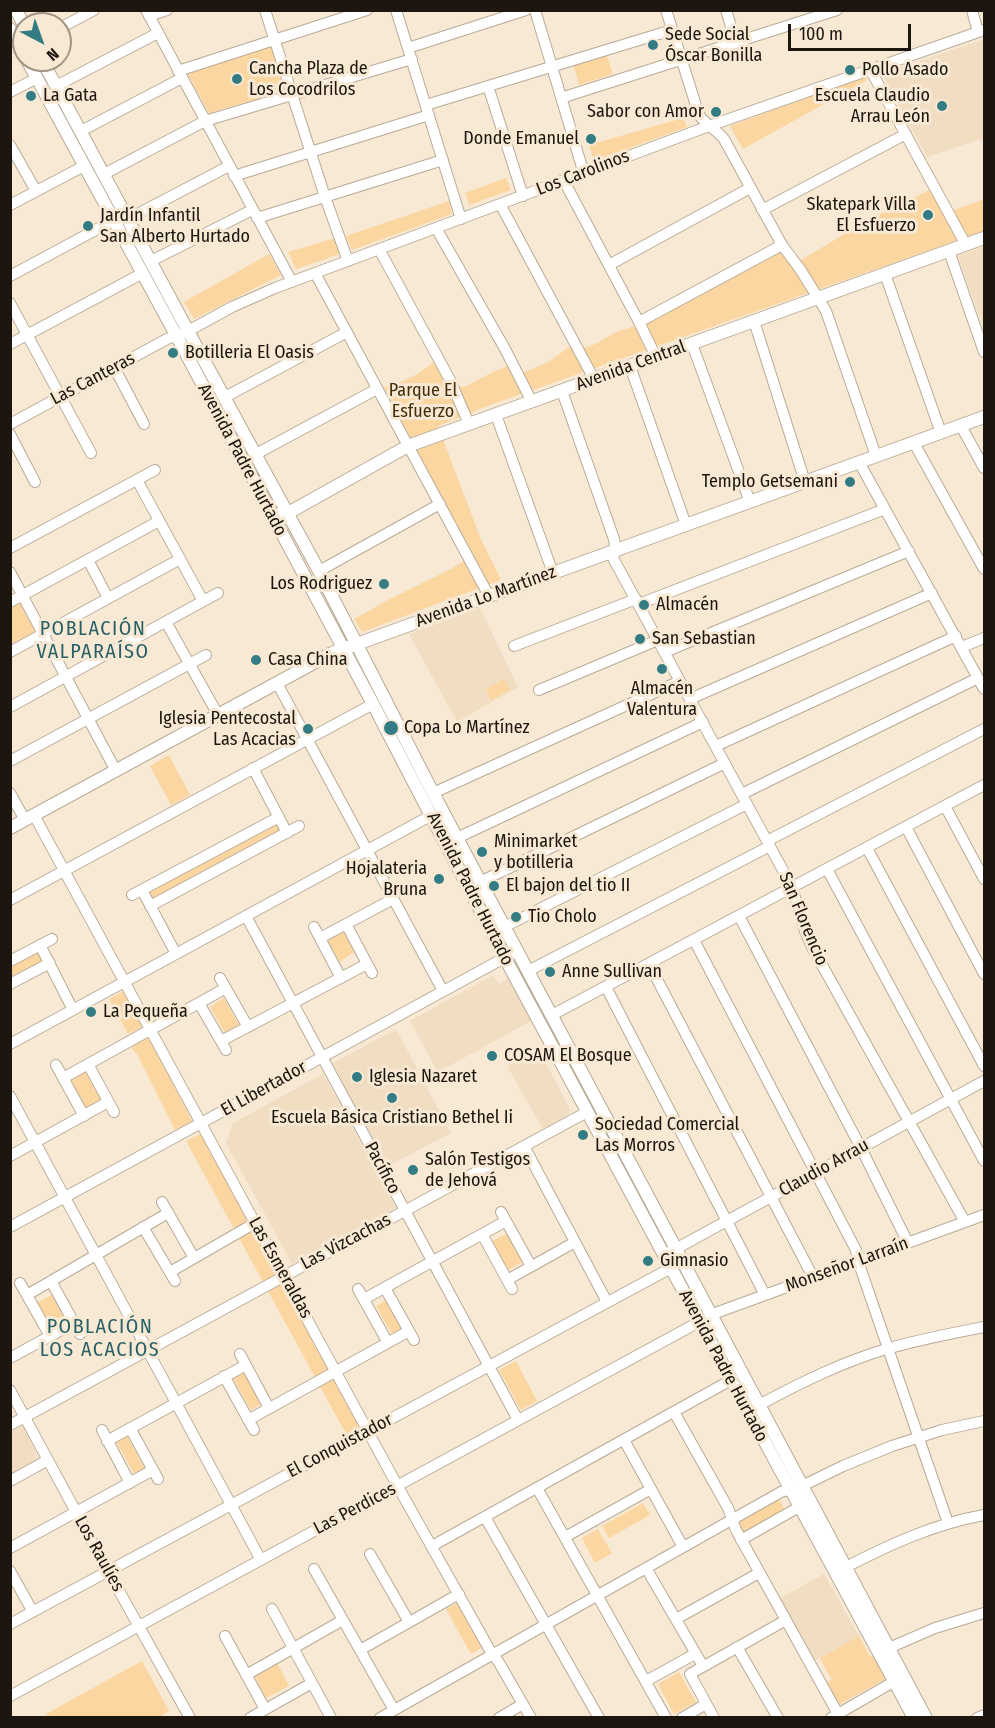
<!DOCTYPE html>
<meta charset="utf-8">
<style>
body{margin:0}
#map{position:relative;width:995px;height:1728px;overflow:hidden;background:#f8e9d4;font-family:"Fira Sans Condensed",sans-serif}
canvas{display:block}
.frame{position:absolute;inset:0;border:12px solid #1c160f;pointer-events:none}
.north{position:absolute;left:12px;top:12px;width:60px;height:60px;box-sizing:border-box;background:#f8e9d4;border:2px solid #a09585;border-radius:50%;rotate:139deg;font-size:16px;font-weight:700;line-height:24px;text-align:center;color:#1c160f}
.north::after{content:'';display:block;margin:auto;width:21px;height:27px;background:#347c83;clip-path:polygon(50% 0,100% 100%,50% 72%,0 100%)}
.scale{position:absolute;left:788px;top:24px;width:123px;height:27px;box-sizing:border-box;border:3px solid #1c160f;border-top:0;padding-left:8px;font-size:18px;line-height:21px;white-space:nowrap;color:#1c160f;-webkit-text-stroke:4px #f8e9d4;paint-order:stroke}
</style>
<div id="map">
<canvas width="995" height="1728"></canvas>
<div class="frame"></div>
<div class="north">N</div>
<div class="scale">100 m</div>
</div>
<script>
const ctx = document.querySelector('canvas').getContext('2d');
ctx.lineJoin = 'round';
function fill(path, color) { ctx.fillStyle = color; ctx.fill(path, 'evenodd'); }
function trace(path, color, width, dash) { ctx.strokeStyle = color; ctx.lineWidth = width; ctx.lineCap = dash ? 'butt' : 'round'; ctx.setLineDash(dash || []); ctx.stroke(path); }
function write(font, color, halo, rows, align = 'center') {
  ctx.font = font + ' "Fira Sans Condensed",sans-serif'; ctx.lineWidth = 6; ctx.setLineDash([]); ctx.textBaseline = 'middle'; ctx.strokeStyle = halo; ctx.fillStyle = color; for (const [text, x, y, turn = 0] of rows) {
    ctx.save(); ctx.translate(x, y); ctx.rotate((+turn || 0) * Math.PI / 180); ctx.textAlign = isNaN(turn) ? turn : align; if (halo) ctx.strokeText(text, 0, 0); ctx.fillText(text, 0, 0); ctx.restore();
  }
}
fill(new Path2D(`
 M984,39V138L927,157L882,74Z
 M984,246V329L958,256Z
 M480,608L518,687L457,722L409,634Z
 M493,975L498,984L508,979L531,1021L438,1072L410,1021Z
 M396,1029L451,1133L386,1167L333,1063Z
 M538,1048L570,1109L568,1115L543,1129L507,1066Z
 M323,1074L396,1208L292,1264L226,1143L233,1123Z
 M23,1426L40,1461L11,1477V1432Z
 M824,1574L859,1636L814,1661L779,1599Z`), '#f1ddc2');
fill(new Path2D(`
 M270,42L285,91L209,113L186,71Z
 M606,53L613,74L579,85L573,64Z
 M865,76L867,80L743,149L730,126Z
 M683,118L687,127L594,161L589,145Z
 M506,178L511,190L469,205L465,193Z
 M929,190L938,192L949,212L984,199V231L493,404L438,426L480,537L501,580L362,632L354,619L388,600L451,569L472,556L384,387C403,383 419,374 434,362L448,387H464L493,372L508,366L516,376L550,361L569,347C591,352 599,340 617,332C623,329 630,328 636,326L781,251L794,264L838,238L856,225L887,211L897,204L914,198Z
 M449,201L452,214L352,250L346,236Z
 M335,238L340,254L296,269L288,252Z
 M269,254L281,275L194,319L184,302Z
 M19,602L35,632L11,644V607Z
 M504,679L510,690L491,700L486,689Z
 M169,755L190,795L171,805L150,766Z
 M277,820L280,828V831L153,900L147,891Z
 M343,930L355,952L339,962L326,939Z
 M38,950L44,963L11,981V964Z
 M124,991L142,1027L128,1034L109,999Z
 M224,998L239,1025L225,1033L210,1007Z
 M148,1035L192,1121L175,1130L137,1054L131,1048L133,1047L131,1044Z
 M86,1069L102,1099L84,1109L67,1079Z
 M202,1133L361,1426L346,1434L186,1141Z
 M508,1233L523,1262L508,1270L492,1241Z
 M53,1294L67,1319L50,1328L37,1303Z
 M386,1300L402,1328L392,1334L376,1306Z
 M516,1361L537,1401L521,1410L499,1370Z
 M243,1371L261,1404L251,1410L232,1377Z
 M127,1436L145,1469L135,1475L116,1442Z
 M779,1499L785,1510L743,1535L736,1524Z
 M643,1503L650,1515L609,1538L602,1526Z
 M598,1529L612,1553L595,1563L582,1538Z
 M458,1603L483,1647L471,1654L446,1609Z
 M859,1636L870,1657L874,1655L887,1678L835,1707L823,1685L837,1676L831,1679L820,1658Z
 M142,1661L169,1711L159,1717L48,1718L46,1714Z
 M277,1663L289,1686L266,1698L254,1675Z
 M679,1672L696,1702L674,1714L658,1684Z`), '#fbd6a0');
const minor = new Path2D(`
 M146,10L292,282
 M265,10L325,197L348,261
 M396,10L461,219
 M535,10L584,174
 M666,10L699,115C706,125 717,130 724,139L782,245L800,269L826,311L876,456
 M726,10L736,43
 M972,10L978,32
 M149,16L167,10
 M60,28L94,10
 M408,48L526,10
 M870,69L966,245
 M178,71L367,10
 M56,86L158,33
 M488,86L523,196
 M10,92L37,78
 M561,98L837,10
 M426,105L672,30
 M81,131L182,78
 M10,145L36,191
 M104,174L205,121L412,59
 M234,176L429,115
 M564,181L639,322L656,357
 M500,204L594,379
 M10,205L84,166
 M762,210L906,134
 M257,218L443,160
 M128,219L229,166
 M436,228L505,349L532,402
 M379,249L450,380L469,424
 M949,251L984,352
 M151,261L252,210
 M609,265L750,188
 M315,273L489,596
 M885,274L941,433
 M10,276L114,220
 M10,303L91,453
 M754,321L805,482
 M639,322L782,245
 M10,344L143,273
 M692,344L750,502
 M630,366L686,525
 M114,367L144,424
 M562,391L614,539L616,550L613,558L792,887L805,931L812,947L965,1222
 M225,397L347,332
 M496,415L553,573
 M10,424L167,339L188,331L232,307L275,288L709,126L984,30
 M961,426L984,468
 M10,434L35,482
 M914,443L984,569
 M256,454L377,389
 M859,462L984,689
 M137,480L203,601
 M10,548L155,470
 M88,560L108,598
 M319,571L440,504
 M10,572L116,771
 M10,602L159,521
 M639,604L885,509
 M166,622L218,715
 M514,646L636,599
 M962,647L984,638
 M10,652L180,559
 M665,652L909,551
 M277,683L443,991
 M539,690L658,640
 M690,699L932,593
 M10,707L218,593
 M716,746L956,636
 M10,761L206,655
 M253,768L287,833
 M10,793L25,820
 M433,793L680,681
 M742,794L978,678
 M945,806L984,879
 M34,815L397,1485L492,1654L498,1661L531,1718
 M906,827L984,974
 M457,838L703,722
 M767,841L984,729
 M867,848L984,1066
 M827,869L984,1161
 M480,882L725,763
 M142,890L176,954
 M132,895L279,817
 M10,900L373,704
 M150,906L299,826
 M246,916L518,1420
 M739,916L861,1148L908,1243
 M346,924L372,973
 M314,927L341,978
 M504,927L747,804
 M320,938L393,899
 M694,940L856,1250L858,1261L948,1523
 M40,945L73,1010
 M10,961L52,939
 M649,964L813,1277
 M528,971L770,846
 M220,978L248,1027
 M10,984L50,963
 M606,987L765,1295
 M199,1003L226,1050
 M552,1015L984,785
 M221,1041L367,964
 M10,1044L432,815
 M88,1064L114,1112
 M56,1065L84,1116
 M63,1078L226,988
 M10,1096L261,1560
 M524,1146L607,1302
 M10,1156L108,1102
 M162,1202L194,1258
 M501,1212L531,1266
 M10,1227L517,951
 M143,1227L175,1281
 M482,1234L512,1289
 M668,1253L984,1081
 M170,1272L255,1223
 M507,1280L575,1242
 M51,1281L80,1334
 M20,1283L50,1336
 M385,1288L414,1340
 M358,1289L388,1343
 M27,1295L168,1213
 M364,1299L506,1221
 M710,1315L984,1215
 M240,1354L269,1408
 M10,1358L74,1323
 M224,1376L254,1430
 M10,1390L108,1571L190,1718
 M759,1405C800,1383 844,1361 890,1348C921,1339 953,1333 984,1327
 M674,1412L728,1508L736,1530L838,1714
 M248,1420L409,1331
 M10,1425L587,1112
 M130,1428L158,1479
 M102,1430L130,1483
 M624,1440L683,1547
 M107,1441L246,1365
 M10,1481L48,1460
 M537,1488L666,1718
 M485,1517L599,1718
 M565,1537L651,1489
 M741,1540L799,1507
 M432,1546L731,1380
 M10,1548L153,1470
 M370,1554L409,1622
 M846,1567C891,1544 934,1524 984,1515
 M646,1568L703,1666
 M314,1569L394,1710
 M10,1571L33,1612
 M272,1609L331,1718
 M676,1619L759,1573
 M10,1624L671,1268
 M225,1636L265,1709
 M737,1647L778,1718
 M360,1650L459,1594
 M882,1651L935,1628L984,1613
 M246,1675L343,1620
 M646,1681L695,1654
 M10,1696L699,1322
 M250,1718L312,1683
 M380,1718L781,1492L802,1486L843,1466L892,1446L942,1430L984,1421
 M499,1718L523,1704
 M682,1718L706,1704
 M714,1718L690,1674L786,1620
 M831,1718L895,1681L901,1676
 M977,1718L984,1715`);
const major = new Path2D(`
 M16,10L24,25
 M10,29L24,55
 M27,60L176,335L373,704L505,958L664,1255L914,1718
 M42,60L188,331L319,571L433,793L926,1718
 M280,514L288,513L408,446L984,238
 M10,828L332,653L984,417`);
trace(minor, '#b8aa96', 12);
trace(major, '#b8aa96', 14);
trace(minor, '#fff', 10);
trace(major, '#fff', 12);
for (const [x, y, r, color] of [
 [653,45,6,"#347c83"],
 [850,70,6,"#347c83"],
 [237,79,6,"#347c83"],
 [31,96,6,"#347c83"],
 [942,106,6,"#347c83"],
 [716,112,6,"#347c83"],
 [591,139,6,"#347c83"],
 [928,215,6,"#347c83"],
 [88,226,6,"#347c83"],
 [173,353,6,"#347c83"],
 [850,482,6,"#347c83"],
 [384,584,6,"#347c83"],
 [644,605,6,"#347c83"],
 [640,639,6,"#347c83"],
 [256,660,6,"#347c83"],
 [662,669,6,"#347c83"],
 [391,728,8,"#347c83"],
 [308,729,6,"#347c83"],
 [482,852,6,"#347c83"],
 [439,879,6,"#347c83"],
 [494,886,6,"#347c83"],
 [516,917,6,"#347c83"],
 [550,972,6,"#347c83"],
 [91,1012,6,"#347c83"],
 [492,1056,6,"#347c83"],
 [357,1077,6,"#347c83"],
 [392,1098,6,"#347c83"],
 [583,1135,6,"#347c83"],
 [413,1170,6,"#347c83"],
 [648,1261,6,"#347c83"]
]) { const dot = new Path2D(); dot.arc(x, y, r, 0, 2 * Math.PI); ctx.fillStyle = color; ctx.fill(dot); trace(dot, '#f8e9d4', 2); }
write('18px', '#1c160f', '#f8e9d4', [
 ["Sede Social",665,35],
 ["Óscar Bonilla",665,56],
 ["Cancha Plaza de",249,69],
 ["Los Cocodrilos",249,90],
 ["Pollo Asado",862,70],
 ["La Gata",43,96],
 ["Escuela Claudio",930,96,"right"],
 ["Arrau León",930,117,"right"],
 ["Sabor con Amor",704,112,"right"],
 ["Donde Emanuel",579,139,"right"],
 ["Skatepark Villa",916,205,"right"],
 ["El Esfuerzo",916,226,"right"],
 ["Jardín Infantil",100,216],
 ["San Alberto Hurtado",100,237],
 ["Botilleria El Oasis",185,353],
 ["Templo Getsemani",838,482,"right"],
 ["Los Rodriguez",372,584,"right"],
 ["Almacén",656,605],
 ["San Sebastian",652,639],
 ["Casa China",268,660],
 ["Almacén",662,689,"center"],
 ["Valentura",662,710,"center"],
 ["Iglesia Pentecostal",296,719,"right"],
 ["Las Acacias",296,740,"right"],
 ["Copa Lo Martínez",404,728],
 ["Minimarket",494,842],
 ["y botilleria",494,863],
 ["Hojalateria",427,869,"right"],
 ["Bruna",427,890,"right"],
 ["El bajon del tio II",506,886],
 ["Tio Cholo",528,917],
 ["Anne Sullivan",562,972],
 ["La Pequeña",103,1012],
 ["COSAM El Bosque",504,1056],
 ["Iglesia Nazaret",369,1077],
 ["Escuela Básica Cristiano Bethel Ii",392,1118,"center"],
 ["Sociedad Comercial",595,1125],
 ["Las Morros",595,1146],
 ["Salón Testigos",425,1160],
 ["de Jehová",425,1181],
 ["Gimnasio",660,1261]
], 'left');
write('18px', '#1c160f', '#f8e9d4', [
 ["Los Carolinos",583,173,-21],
 ["Avenida Central",631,366,-20],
 ["Las Canteras",93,379,-28],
 ["Avenida Padre Hurtado",242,460,62],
 ["Avenida Lo Martínez",486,597,-20],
 ["Avenida Padre Hurtado",470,889,63],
 ["San Florencio",803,919,67],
 ["El Libertador",264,1089,-29],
 ["Pacífico",382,1168,62],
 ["Claudio Arrau",824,1168,-29],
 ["Las Vizcachas",346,1242,-28],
 ["Monseñor Larraín",847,1265,-20],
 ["Las Esmeraldas",280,1268,61],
 ["Avenida Padre Hurtado",723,1366,62],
 ["El Conquistador",340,1446,-28],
 ["Las Perdices",355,1509,-28],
 ["Los Raulíes",99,1554,61]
]);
write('18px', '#432e0a', '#f8e9d4', [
 ["Parque El",423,391],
 ["Esfuerzo",423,412]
]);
ctx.letterSpacing = '1.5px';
write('20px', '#276167', '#f8e9d4', [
 ["POBLACIÓN",93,629],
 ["VALPARAÍSO",93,652],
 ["POBLACIÓN",100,1327],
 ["LOS ACACIOS",100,1350]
]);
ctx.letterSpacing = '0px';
</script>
